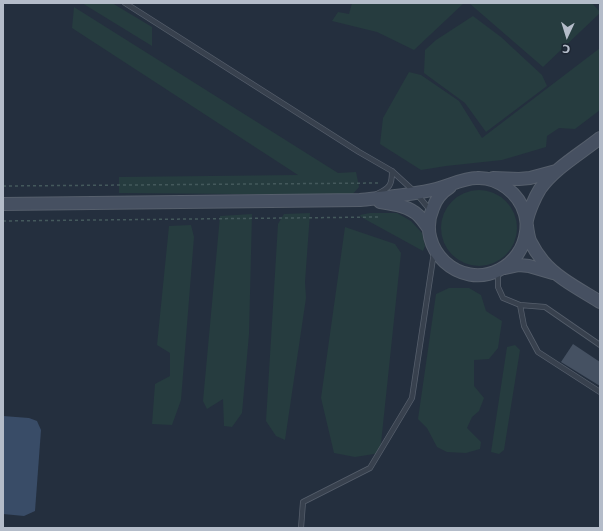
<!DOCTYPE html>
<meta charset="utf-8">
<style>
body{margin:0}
#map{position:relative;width:603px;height:531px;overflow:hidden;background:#242f3e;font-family:"DejaVu Sans",sans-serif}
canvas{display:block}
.frame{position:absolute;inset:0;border:4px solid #b4bcc9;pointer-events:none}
.north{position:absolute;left:547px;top:16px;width:40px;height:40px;-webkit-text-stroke:3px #1d2633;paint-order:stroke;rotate:184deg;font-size:11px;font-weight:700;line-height:16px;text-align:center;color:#b4bcc9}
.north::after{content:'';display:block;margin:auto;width:14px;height:18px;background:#b4bcc9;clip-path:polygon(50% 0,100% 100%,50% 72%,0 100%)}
</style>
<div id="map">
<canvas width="603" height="531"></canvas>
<div class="frame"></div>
<div class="north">С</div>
</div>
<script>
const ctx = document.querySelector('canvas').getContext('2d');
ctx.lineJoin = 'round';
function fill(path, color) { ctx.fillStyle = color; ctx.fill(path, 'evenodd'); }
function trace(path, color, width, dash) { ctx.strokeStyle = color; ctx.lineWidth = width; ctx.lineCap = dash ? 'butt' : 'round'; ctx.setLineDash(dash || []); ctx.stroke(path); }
fill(new Path2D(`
 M82,3H112L152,27V46Z
 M352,3H464L414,50L377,32L332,21L338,12L349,14Z
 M469,3H592L600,12V13L543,67Z
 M74,7L338,173L356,172L359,187L352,195L119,193V177L298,175L72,28Z
 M473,16L501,37L542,75L547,86L486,132L465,103L424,73L425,50L436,40Z
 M600,48V110L575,129L559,128L547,136L546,147L502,160L446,166L421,170L380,144L383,118L409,72L421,75L459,101L482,138Z
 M441 228a38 38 0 1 1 76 0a38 38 0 1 1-76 0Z
 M310,213L305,282L306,298L285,440L276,436L266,421L278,224L284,214Z
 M370,213H397L411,221L422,233L425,246L423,251L361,217L360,215Z
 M252,214L249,334L242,413L232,427L224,426L223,399L207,409L203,401L220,216Z
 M191,225L194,237L181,400L172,425L152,424L155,384L170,376V353L157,345L169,226Z
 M345,227L395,244L401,253L380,453L355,457L334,453L321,398Z
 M449,288H469L481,295L486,311L502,321L498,348L489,359L474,360V386L484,398L479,411L472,417L467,428L481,442L480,449L466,453L447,452L437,447L427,428L418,419L436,294Z
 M515,345L520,350L504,450L499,454L491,452L507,347Z`), '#263c3f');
fill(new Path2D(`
 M3,416L29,418L37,421L41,430L35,511L24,516L3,514Z`), '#394c67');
fill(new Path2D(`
 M573,344L600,362V386L561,362Z`), '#455162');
const service = new Path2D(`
 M125,3L359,152L392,171L416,193L430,210
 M377,194C390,188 392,185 392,171
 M498,271V287L503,298L520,305L545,307L600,345
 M520,305L524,326L538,352L600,392
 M301,528L303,502L370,468L412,398L434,252`);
const secondary = new Path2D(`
 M493,178L519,179L530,178L556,171
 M450,187C442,192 436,199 433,208C415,249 460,290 499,270C514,263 524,248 526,232C527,228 526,224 527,220C529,211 535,197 540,189C555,168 580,154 600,138
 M380,202C393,204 409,206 419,216C423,220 426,225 429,229
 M3,204L360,200C386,197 411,195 436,189C449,186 463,178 477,178C498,177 519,193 525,214C527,222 527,232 530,241C533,247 538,255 543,261C557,278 581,290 600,302
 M505,268L519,265L529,266L553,273`);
trace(service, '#565f6c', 6);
trace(secondary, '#565f6c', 14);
trace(new Path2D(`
 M3,186L380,183
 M3,221L380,217`), '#44595c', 1.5, [3, 3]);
trace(service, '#38414e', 4.5);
trace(secondary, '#465061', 12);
</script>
